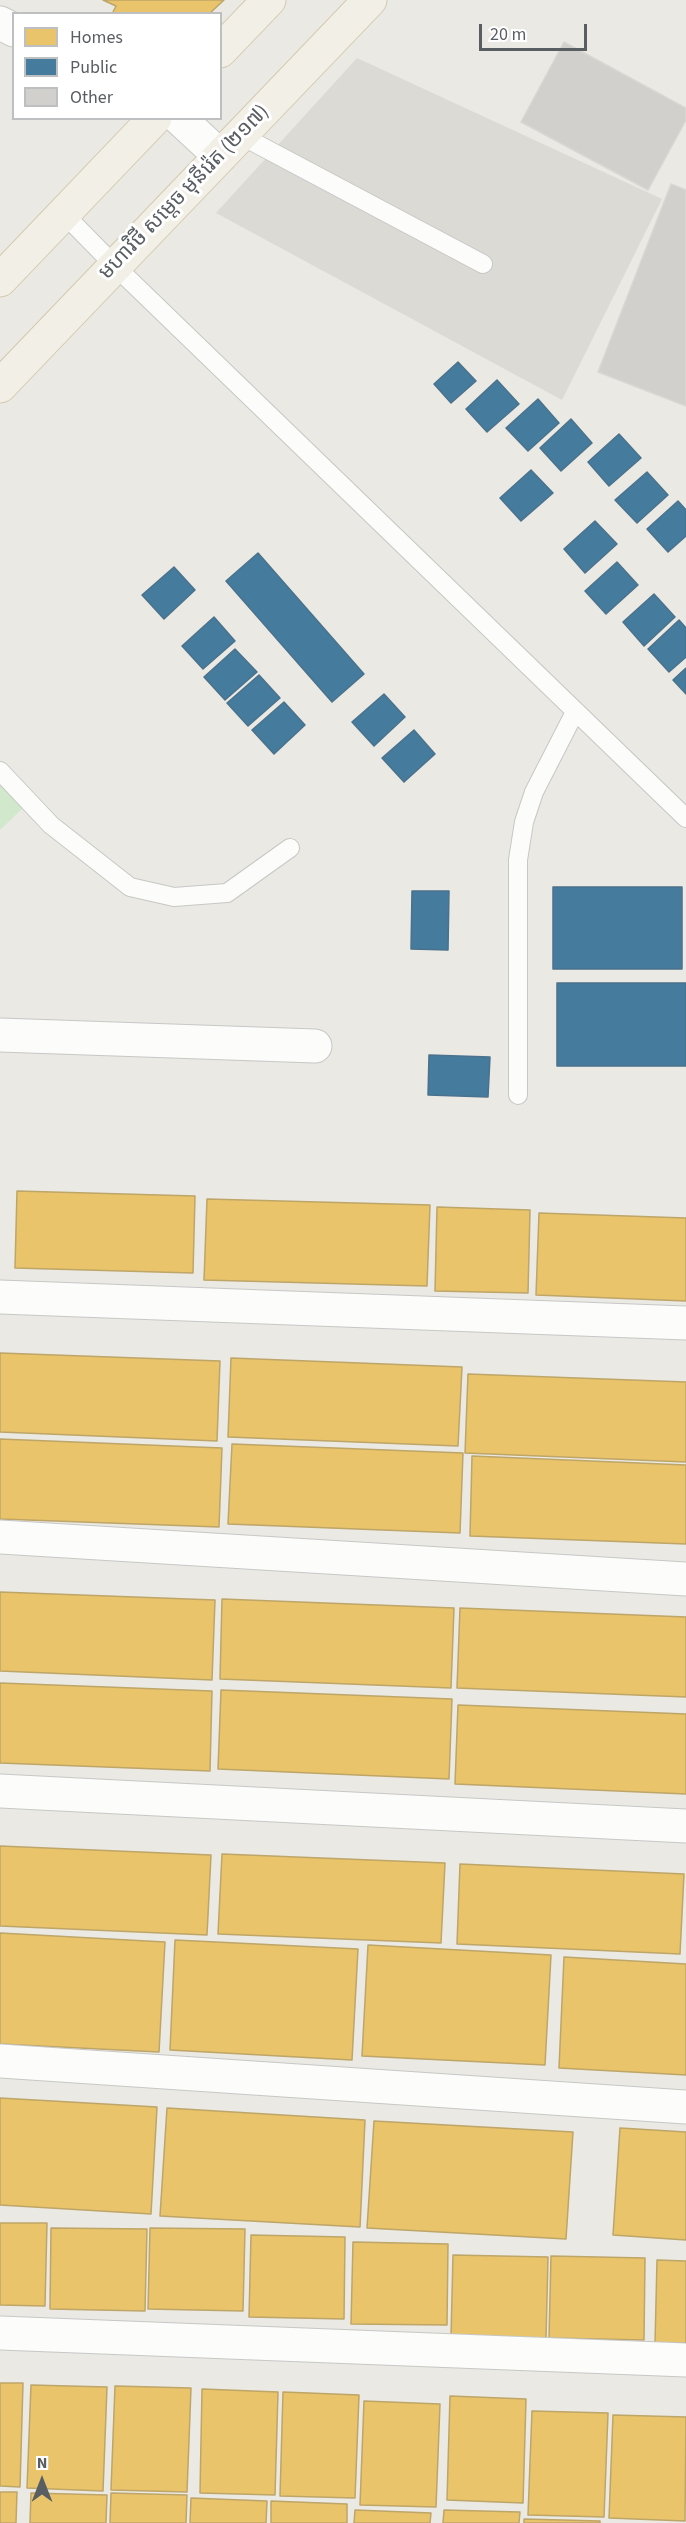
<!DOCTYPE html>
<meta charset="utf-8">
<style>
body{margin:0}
#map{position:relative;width:686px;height:2523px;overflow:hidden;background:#eae9e3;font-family:"Source Sans 3",sans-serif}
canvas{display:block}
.legend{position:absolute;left:12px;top:12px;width:210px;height:108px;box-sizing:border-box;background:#fff;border:2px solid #bdbfc1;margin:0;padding:8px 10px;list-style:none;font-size:18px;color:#595e63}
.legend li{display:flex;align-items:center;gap:12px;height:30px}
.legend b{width:30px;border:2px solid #bdbfc1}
.north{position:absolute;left:12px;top:2451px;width:60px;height:60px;-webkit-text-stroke:4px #fff;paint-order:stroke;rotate:0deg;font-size:16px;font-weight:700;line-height:24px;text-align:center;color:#595e63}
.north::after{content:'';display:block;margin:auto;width:21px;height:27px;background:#595e63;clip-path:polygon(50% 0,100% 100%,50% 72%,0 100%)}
.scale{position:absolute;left:479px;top:24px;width:108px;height:27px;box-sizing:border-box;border:3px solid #595e63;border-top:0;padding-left:8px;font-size:18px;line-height:21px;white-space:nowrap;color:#595e63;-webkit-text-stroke:4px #fff;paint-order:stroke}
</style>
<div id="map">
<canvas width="686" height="2523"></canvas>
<ul class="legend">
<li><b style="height:16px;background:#e9c46a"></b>Homes</li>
<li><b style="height:16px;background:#457b9d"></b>Public</li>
<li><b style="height:16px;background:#d2d0cd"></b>Other</li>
</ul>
<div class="north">N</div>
<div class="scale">20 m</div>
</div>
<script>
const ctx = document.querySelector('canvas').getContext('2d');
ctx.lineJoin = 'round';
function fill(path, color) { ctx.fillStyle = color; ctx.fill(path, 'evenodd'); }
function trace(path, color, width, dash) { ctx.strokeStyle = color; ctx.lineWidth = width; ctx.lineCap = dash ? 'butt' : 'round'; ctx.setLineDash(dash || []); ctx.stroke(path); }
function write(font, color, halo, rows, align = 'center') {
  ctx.font = font + ' "Source Sans 3","Noto Sans Khmer",sans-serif'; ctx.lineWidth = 6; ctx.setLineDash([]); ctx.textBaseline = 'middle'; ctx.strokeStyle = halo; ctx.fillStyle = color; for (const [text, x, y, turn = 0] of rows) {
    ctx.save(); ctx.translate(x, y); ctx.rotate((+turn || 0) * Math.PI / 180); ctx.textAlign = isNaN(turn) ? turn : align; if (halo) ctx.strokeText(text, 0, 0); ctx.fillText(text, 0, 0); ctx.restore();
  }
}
fill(new Path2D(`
 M357,58L662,199L562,400L216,213Z`), '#dbdad4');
fill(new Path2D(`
 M0,782L24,807L0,830Z`), '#d1e8cd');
const homes = new Path2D(`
 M103,0H224L209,14H112L116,6Z
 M17,1191L195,1196L193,1273L15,1268Z
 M207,1199L430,1205L427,1286L204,1280Z
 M437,1207L530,1210L528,1293L435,1291Z
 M539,1213L686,1218V1301L536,1295Z
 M0,1353L220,1361L217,1441L0,1432Z
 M231,1358L462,1367L458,1446L228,1437Z
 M468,1374L686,1382V1462L465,1453Z
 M0,1439L222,1448L219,1527L0,1519Z
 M232,1444L463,1453L460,1533L228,1524Z
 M472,1456L686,1465V1544L470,1536Z
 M0,1592L215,1600L212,1680L0,1671Z
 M222,1599L454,1608L451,1688L220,1679Z
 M460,1608L686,1617V1697L457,1688Z
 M0,1683L212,1691L210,1771L0,1763Z
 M221,1690L452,1699L449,1779L218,1769Z
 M458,1705L686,1714V1794L455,1784Z
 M0,1846L211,1855L207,1935L0,1926Z
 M222,1854L445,1863L441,1943L218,1934Z
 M460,1864L684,1874L680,1954L457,1944Z
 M0,1933L165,1942L159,2052L0,2044Z
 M175,1940L358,1949L352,2060L170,2050Z
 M368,1945L551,1955L545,2065L362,2056Z
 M564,1957L686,1964V2075L559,2068Z
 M0,2098L157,2107L151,2214L0,2205Z
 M167,2108L365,2120L360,2227L160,2216Z
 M374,2121L573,2132L566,2239L367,2228Z
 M620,2128L686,2132V2240L613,2235Z
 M0,2223H47L45,2306L0,2305Z
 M51,2228L147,2229L145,2311L50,2309Z
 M150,2228L245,2229L243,2311L148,2309Z
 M251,2235L345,2237L344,2319L249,2317Z
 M353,2242L448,2244L447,2325L351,2324Z
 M453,2255L548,2257L546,2339L451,2337Z
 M551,2256L645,2258L644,2340L549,2338Z
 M657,2260L686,2261V2343H655Z
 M0,2383H23L20,2487L0,2486Z
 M31,2385L107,2387L103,2491L27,2488Z
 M115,2386L191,2388L187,2492L111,2490Z
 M202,2389L278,2392L275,2495L200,2493Z
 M283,2392L359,2395L355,2498L280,2496Z
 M450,2396L526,2399L523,2503L447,2500Z
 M364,2401L440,2404L436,2507L360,2505Z
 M532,2411L608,2413L604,2517L528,2515Z
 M613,2415L686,2417L685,2521L609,2518Z
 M0,2492H17L16,2523H0Z
 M31,2493L107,2495L106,2523H30Z
 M111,2493L187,2495L186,2523H110Z
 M191,2498L267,2501L266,2523H190Z
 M271,2501L347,2504V2523H271Z
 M355,2510L431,2513L430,2523H354Z
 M444,2510L520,2512L519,2523H443Z
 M524,2519L600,2521V2523H524Z`);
fill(homes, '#e9c46a');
trace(homes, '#bea568', 1.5);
const public = new Path2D(`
 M458,362L476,381L451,403L434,384Z
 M497,380L519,404L487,432L466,409Z
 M538,399L559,423L528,451L506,428Z
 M571,419L592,443L561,471L540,448Z
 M619,434L641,458L609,486L588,462Z
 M531,470L553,493L521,521L500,498Z
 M647,472L668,495L637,523L615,500Z
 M678,501L686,510V536L668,552L647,529Z
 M595,521L617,544L585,573L564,549Z
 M258,553L364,674L332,702L226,581Z
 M617,562L638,585L606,614L585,591Z
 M174,567L195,590L164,619L142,595Z
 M654,594L675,617L644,646L623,622Z
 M214,617L235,641L203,669L182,646Z
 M679,620L686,628V657L669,672L648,649Z
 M235,649L257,672L225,700L204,677Z
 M686,668V694L673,680Z
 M259,675L280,698L248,726L227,703Z
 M384,694L405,717L374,746L352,722Z
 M284,702L305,725L274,754L252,730Z
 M414,730L435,754L404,782L382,758Z
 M553,887H682V969H553Z
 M412,891H449L448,950L411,949Z
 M557,983H686V1066H557Z
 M429,1055L490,1057L488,1097L428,1095Z`);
fill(public, '#457b9d');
trace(public, '#4b728c', 1.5);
const building = new Path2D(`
 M564,42L686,108V120L648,190L521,122Z
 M671,184L686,190V406L598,372Z`);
fill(building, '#d2d0cd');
trace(building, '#dad7d2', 1.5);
const service = new Path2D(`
 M240,135L483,264
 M64,214L115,266L686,818
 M0,771L51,825L130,887L174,897L227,893L290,848
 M518,1095V860L524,822L534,792L575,712`);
const minor = new Path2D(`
 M0,23L14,30
 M179,118L220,156
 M0,1035L315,1046
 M0,1297L686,1323
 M0,1537L686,1579
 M0,1791L686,1826
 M0,2061L686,2107
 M0,2333L686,2360`);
const primary = new Path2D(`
 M220,51L269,0
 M0,280L155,118
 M0,386L370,0`);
trace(service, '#c7c7c6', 20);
trace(minor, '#c7c7c6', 35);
trace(primary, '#d4c9af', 35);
trace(service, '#fcfcfb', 18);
trace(minor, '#fcfcfb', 33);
trace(primary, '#f2efe6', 33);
write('21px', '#595e63', '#fff', [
 ["មហាវិថី សម្តេច មុនីរ៉េត (២១៧)",185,193,-46]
]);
</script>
